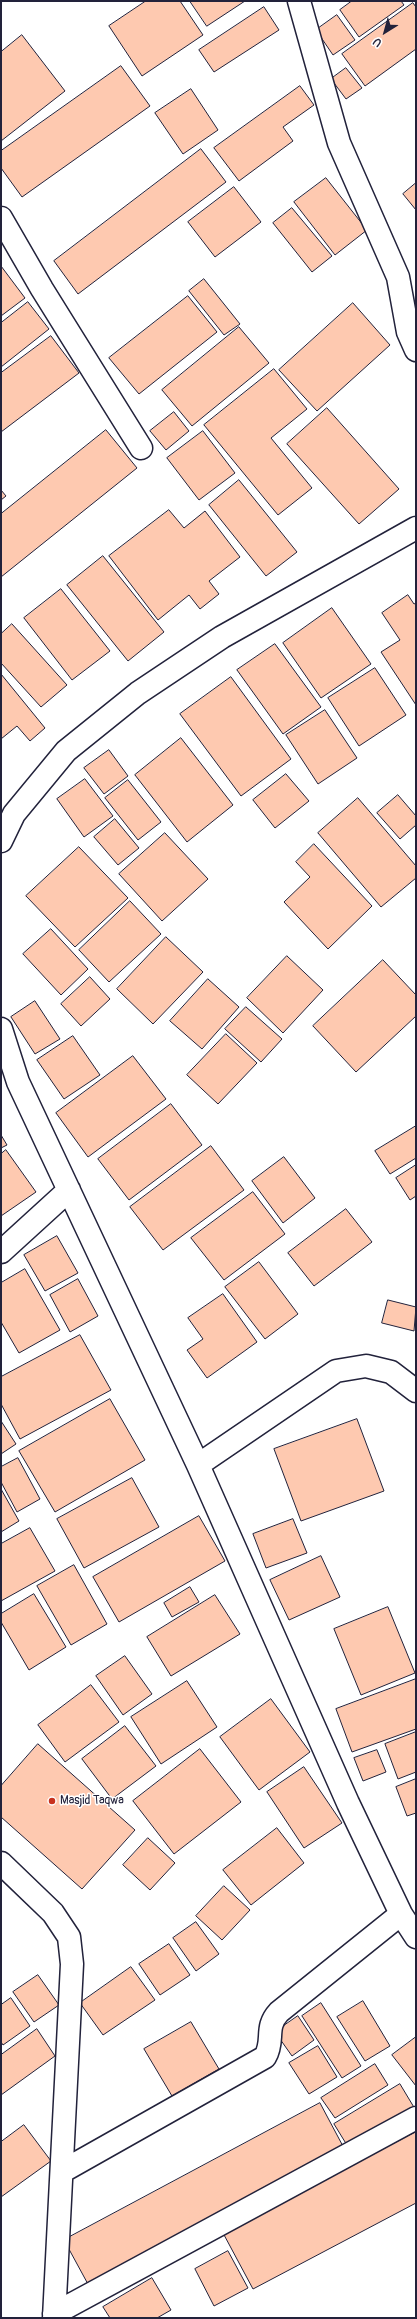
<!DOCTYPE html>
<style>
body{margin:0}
#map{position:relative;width:417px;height:2319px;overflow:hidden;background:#fff;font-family:Pangolin,sans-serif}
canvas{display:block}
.frame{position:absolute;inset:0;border:2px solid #22223b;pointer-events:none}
.north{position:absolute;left:365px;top:12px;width:40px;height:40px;-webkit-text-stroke:3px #fff;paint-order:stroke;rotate:217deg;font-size:11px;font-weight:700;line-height:16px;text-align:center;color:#22223b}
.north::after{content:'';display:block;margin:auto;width:14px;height:18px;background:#22223b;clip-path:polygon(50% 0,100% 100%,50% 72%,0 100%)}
</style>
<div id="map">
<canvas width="417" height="2319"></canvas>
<div class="frame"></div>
<div class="north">U</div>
</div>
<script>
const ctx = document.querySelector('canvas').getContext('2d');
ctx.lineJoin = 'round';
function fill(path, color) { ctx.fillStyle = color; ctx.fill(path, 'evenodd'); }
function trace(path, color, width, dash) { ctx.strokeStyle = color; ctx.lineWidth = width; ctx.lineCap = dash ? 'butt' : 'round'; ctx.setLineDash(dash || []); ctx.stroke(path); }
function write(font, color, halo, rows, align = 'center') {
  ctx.font = font + ' Pangolin,sans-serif'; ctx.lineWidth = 3; ctx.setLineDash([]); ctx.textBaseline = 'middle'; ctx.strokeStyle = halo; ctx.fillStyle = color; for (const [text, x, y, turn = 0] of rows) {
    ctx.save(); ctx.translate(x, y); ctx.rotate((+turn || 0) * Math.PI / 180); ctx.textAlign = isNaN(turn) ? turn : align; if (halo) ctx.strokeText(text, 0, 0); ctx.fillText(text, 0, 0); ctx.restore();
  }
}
const building = new Path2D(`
 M146,1H180L203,35L142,76L109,26Z
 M190,1H245L207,26Z
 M352,1H401L404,5L359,37L340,10Z
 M413,3L416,7V49L365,86L342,54Z
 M264,7L279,30L214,72L199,50Z
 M337,15L355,40L333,55L316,30Z
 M22,35L65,91L1,141V52Z
 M121,66L150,106L22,197L1,168V151Z
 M346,68L362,88L346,99L331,79Z
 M300,86L314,105L283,127L293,141L239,181L214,148Z
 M191,89L218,130L183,154L155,113Z
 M201,149L226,182L78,294L54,261Z
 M326,178L367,230L335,255L294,202Z
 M416,183V210L403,194Z
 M234,187L261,222L215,257L188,222Z
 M292,208L332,256L312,272L273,223Z
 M1,266L25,298L1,316Z
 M204,279L240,324L224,335L189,291Z
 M188,296L217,332L139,394L109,358Z
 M28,302L49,329L1,367V323Z
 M353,303L390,345L317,411L279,370Z
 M239,327L269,363L192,426L162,390Z
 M51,336L79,373L1,432V373Z
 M274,369L307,409L271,438L312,488L278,515L204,425Z
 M327,408L399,489L359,524L287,444Z
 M174,412L189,431L166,450L150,431Z
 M106,430L137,468L1,577V514Z
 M203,431L235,473L199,500L167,458Z
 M239,480L297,552L266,576L209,505Z
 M1,490L6,496L1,500Z
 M169,510L184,528L205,511L240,557L209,581L219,594L200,609L189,595L158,620L109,556Z
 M103,556L164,632L128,661L67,585Z
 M61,589L110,651L72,680L24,618Z
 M408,595L414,604L416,603V705L381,652L400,640L382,613Z
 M332,608L371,664L321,698L283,643Z
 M12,624L67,685L41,707L1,663V634Z
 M275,644L321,707L283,734L237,670Z
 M375,668L406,715L359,746L328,698Z
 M1,674L45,728L30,741L17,726L1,739Z
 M231,677L291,759L241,796L180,714Z
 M325,710L357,758L318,784L286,735Z
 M181,738L233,805L187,842L135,775Z
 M109,750L128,776L104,794L84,768Z
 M286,774L309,801L275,828L253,800Z
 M85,779L113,816L84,837L57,799Z
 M128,780L161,822L138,840L105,798Z
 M398,795L416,816V825L400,839L377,813Z
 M358,798L416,866V878L381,907L318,833Z
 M115,819L139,848L118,865L94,837Z
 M165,833L208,879L162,921L119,874Z
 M314,844L372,906L328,949L284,902L310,877L296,862Z
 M79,847L128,898L75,947L26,896Z
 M130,901L161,934L109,982L79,950Z
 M51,929L88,969L61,995L23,954Z
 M166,937L203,972L153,1024L117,989Z
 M287,956L323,990L283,1033L247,998Z
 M383,960L416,995V1016L356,1072L313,1026Z
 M90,977L110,999L81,1026L61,1004Z
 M208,979L239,1007L202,1049L170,1021Z
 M35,1001L60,1039L35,1054L11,1017Z
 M246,1007L282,1039L261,1062L225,1029Z
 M226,1034L257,1063L218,1104L187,1075Z
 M73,1036L100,1075L64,1099L37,1060Z
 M133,1056L166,1099L88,1157L56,1113Z
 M171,1104L202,1145L129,1200L98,1159Z
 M416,1126V1158L390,1174L375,1151Z
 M1,1135L7,1145L1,1148Z
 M211,1146L244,1190L163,1250L130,1207Z
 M6,1150L36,1192L1,1216V1154Z
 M284,1157L315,1198L283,1223L252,1181Z
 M416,1165V1196L410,1200L396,1178Z
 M253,1192L285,1234L224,1280L191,1238Z
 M346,1209L372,1242L314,1286L288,1253Z
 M57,1236L78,1273L45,1291L24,1255Z
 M259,1262L298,1314L265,1339L225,1287Z
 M25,1269L60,1330L19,1353L1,1322V1283Z
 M78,1279L98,1316L70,1332L50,1295Z
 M223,1294L257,1342L207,1378L187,1350L203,1339L188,1318Z
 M388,1300L416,1307L414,1331L382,1323Z
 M80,1335L111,1390L20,1439L1,1404V1377Z
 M110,1399L145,1460L55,1512L19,1451Z
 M357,1419L384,1491L301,1521L274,1449Z
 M1,1421L16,1444L1,1454Z
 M18,1458L40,1499L17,1512L1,1482V1467Z
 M132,1478L159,1527L84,1568L57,1519Z
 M1,1489L19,1521L1,1532Z
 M199,1516L225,1561L119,1622L93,1577Z
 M293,1519L307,1553L266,1568L253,1534Z
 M30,1528L55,1571L1,1601V1544Z
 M321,1556L340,1597L289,1620L270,1580Z
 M74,1565L107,1624L71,1645L37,1586Z
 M190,1587L199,1602L172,1617L164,1603Z
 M34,1594L66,1647L29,1670L1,1622V1614Z
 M215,1595L240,1634L171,1676L147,1637Z
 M388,1607L415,1673L361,1695L334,1629Z
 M125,1656L152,1694L123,1715L96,1676Z
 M416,1679V1729L352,1752L336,1709Z
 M187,1681L217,1727L161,1764L131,1717Z
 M91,1685L119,1722L65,1762L38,1725Z
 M271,1699L310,1752L259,1790L220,1737Z
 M125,1726L156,1766L112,1799L82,1759Z
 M416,1732V1772L398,1779L385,1744Z
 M38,1744L135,1830L82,1889L1,1817V1786Z
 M200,1749L241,1802L174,1854L133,1801Z
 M377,1750L386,1772L363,1781L354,1758Z
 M304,1767L342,1823L304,1848L267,1792Z
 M416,1779V1813L407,1816L396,1787Z
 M277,1828L304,1863L251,1905L223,1870Z
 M148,1838L175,1863L150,1890L123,1865Z
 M224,1886L250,1910L222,1940L196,1916Z
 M196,1922L219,1954L196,1971L173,1938Z
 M169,1944L190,1975L160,1995L139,1964Z
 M131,1967L155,2000L103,2035L80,2003Z
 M38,1975L59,2005L34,2022L13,1992Z
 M11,1998L30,2026L3,2045L1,2042V2005Z
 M363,2001L390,2046L365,2061L337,2017Z
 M321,2003L361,2066L342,2078L302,2016Z
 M298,2016L314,2040L292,2056L275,2032Z
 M191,2022L219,2069L172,2096L144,2049Z
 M37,2029L55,2056L1,2095V2055Z
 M416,2037V2086L392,2055Z
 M318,2046L337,2077L309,2094L289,2063Z
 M375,2064L388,2085L335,2118L321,2098Z
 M400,2084L415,2109L350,2150L334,2124Z
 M320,2103L345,2150L89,2286L64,2240Z
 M24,2125L51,2161L1,2197V2142Z
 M416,2132V2203L253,2289L223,2233Z
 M228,2251L248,2288L214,2306L195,2269Z
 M152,2278L171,2310L157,2318H110L103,2307Z`);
fill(building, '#fec9b0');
trace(building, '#22223b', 1);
const minor = new Path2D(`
 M299,1L339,143L398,277L408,332L416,350
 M1,218L42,289L141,448
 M1,841L14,814L66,751L138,693L222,637L416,528
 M1,1029L18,1082L198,1465L348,1803L401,1914L416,1937
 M1,1252L69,1190
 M198,1465L336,1371L366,1366L391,1372L416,1391
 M1,1863L53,1913L69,1937L72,1964L54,2318
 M63,2171L265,2057C275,2040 264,2028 279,2012L401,1914
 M54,2314L416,2118`);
trace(minor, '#22223b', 25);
trace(minor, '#fff', 22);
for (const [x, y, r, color] of [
 [52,1801,4,"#c8321e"]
]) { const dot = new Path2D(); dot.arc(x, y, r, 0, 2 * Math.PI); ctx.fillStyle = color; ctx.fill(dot); trace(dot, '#fff', 1.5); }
write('12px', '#22223b', '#fff', [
 ["Masjid Taqwa",60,1801]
], 'left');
</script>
